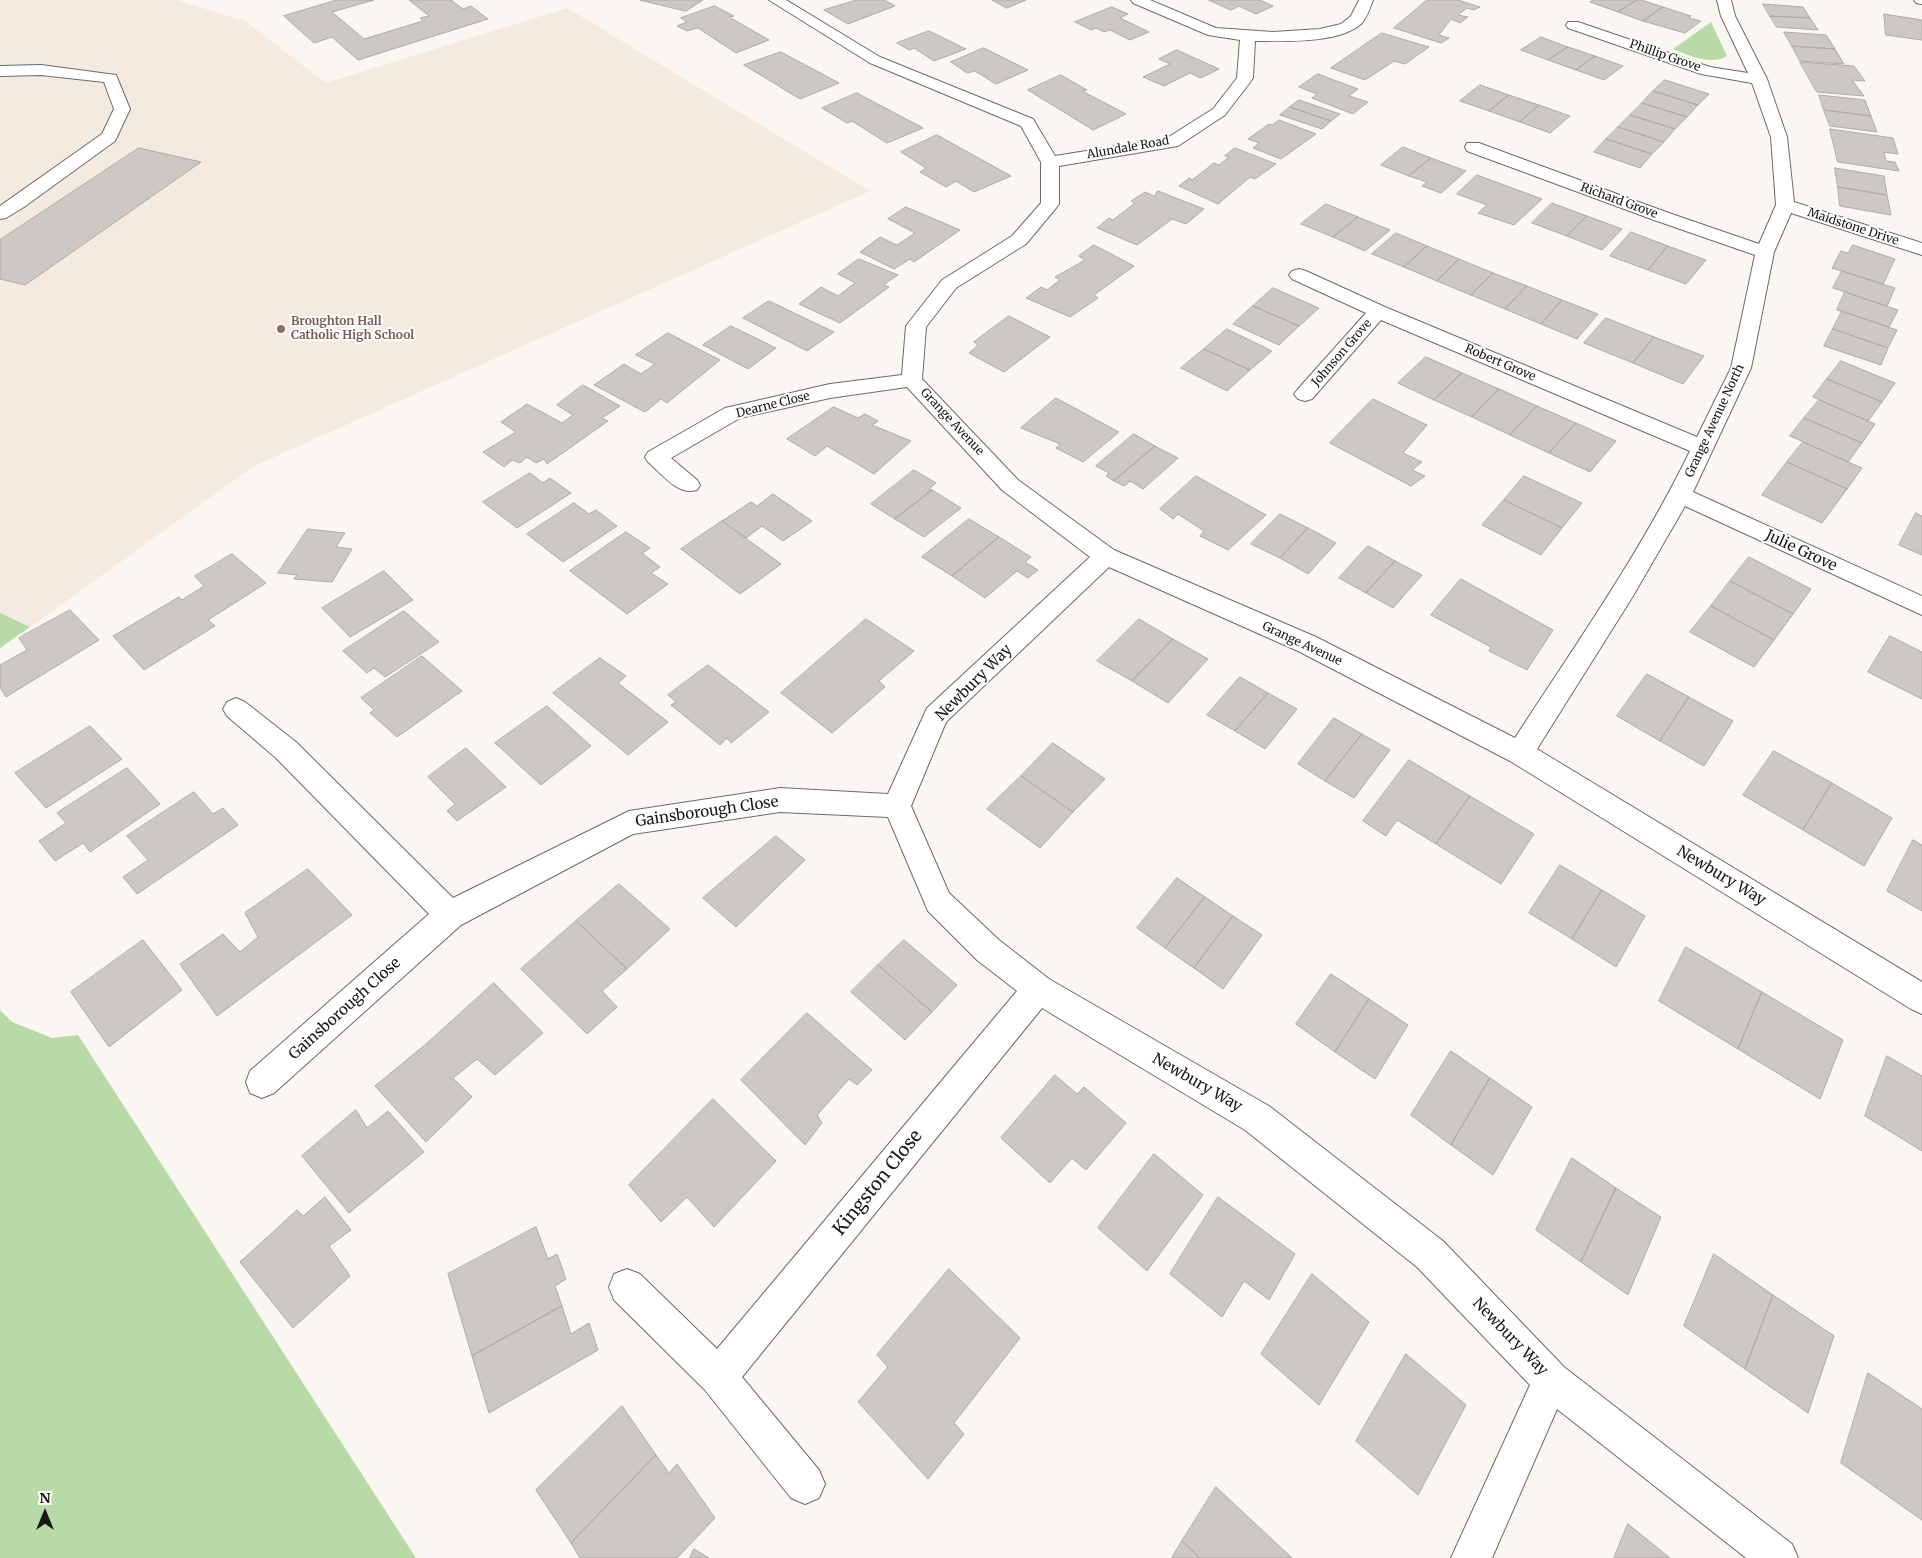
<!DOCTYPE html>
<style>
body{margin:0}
#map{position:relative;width:1922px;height:1558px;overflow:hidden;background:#faf6f1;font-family:Merriweather,serif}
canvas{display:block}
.north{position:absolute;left:20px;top:1488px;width:50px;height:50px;-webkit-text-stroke:4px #fff;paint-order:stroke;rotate:0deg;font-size:14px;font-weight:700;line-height:20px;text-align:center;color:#1a1817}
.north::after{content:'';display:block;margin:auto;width:18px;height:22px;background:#1a1817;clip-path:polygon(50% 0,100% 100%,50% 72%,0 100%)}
</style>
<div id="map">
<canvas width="1922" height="1558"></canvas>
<div class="north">N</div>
</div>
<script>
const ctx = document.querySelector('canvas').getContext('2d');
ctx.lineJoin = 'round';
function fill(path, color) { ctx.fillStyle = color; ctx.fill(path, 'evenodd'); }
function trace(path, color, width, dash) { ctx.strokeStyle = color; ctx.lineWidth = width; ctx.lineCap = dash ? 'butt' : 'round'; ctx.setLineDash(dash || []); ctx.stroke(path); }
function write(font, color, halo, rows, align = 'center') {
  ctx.font = font + ' Merriweather,serif'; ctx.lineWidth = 4; ctx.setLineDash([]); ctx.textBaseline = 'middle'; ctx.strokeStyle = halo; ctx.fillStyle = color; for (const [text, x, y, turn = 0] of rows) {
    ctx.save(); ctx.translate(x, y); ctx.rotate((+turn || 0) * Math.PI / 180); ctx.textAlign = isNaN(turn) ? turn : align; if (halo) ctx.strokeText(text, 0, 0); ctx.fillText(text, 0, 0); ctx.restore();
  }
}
fill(new Path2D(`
 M0,0H176L245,21L326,83L567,8L870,191L254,466L30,627L0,613Z`), '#f4eadf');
fill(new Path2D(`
 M1711,22L1727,56C1712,66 1688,55 1673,49Z
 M0,613L30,627L0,648Z
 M0,1010L12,1022L52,1038L78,1035L416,1558H0Z`), '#b8daa7');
const building = new Path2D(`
 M337,0H374L332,12L364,39L423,21L420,18L429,16L409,0H451L463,9L471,6L488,19L358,60L332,37L314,43L284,16Z
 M640,0H703L686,11Z
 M857,0H884L895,6L848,24L824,10Z
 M992,0H1026L1007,8Z
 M1209,0H1260L1273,6L1256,14L1239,6L1231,10Z
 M1427,0H1458L1480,7L1474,10L1467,8L1458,15L1468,17L1460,23L1451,19L1439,35L1449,38L1441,43L1394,28Z
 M1594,0H1637L1618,12L1590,2Z
 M1637,0H1641L1663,7L1643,21L1618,12Z
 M1763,4L1803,7L1810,18L1770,16Z
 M715,6L734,16L729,17L769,40L736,53L698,28L687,31L677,26L687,22L681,18Z
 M1112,7L1128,14L1120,18L1149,32L1130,40L1110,30L1104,32L1096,28L1091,30L1075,22Z
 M1663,7L1691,16L1689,18L1701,21L1685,33L1643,21Z
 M1884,14L1922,20V40L1886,35Z
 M1770,16L1810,18L1818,30L1777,27Z
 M929,31L966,49L934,61L914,48L909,50L897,43Z
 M1784,32L1826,35L1835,49L1792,46Z
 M1382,33L1429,47L1405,64L1394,61L1365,80L1331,68Z
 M1541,37L1568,47L1548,60L1521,50Z
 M1792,46L1835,49L1844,64L1800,61Z
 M1568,47L1595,56L1576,70L1548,60Z
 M984,48L1028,70L996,84L975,71L967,73L951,62Z
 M1177,50L1219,69L1201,78L1190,73L1164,86L1143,77L1170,64L1159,59Z
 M781,52L839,83L800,99L744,65Z
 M1595,56L1623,66L1604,80L1576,70Z
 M1800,62L1854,66L1865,81L1852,80L1864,96L1817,92Z
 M1318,74L1358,89L1349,96L1368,102L1353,114L1312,98L1317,94L1299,87Z
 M1061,75L1087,90L1082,91L1126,114L1093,130L1028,90Z
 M1665,80L1709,94L1698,105L1653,91Z
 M1480,85L1509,95L1489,111L1460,101Z
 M1653,91L1698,105L1687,117L1642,103Z
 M857,93L923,128L887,143L852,121L847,123L822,108Z
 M1509,95L1539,105L1520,122L1489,111Z
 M1819,95L1865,100L1871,116L1824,110Z
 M1299,100L1340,114L1331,121L1290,107Z
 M1642,103L1687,117L1675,129L1630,115Z
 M1539,105L1570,116L1550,133L1520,122Z
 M1290,107L1331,121L1322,129L1280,115Z
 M1824,110L1871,116L1877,132L1830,126Z
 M1630,115L1675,129L1664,142L1618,127Z
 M1279,120L1316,134L1281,159L1253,148L1259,143L1248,139L1269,124L1272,125Z
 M1618,127L1664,142L1652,154L1606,139Z
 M1830,129L1893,138L1898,154L1884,152L1886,161L1895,162L1899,171L1838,162Z
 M937,135L1011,176L974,192L956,181L946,187L920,172L926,168L901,152Z
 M1606,139L1652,154L1640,168L1594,152Z
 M1403,147L1431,158L1409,176L1381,165Z
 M139,148L201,162L25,285L0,279V240Z
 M1235,148L1276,164L1255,179L1250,177L1218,204L1179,186L1189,178L1192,180L1214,163L1219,165L1229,157L1225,156Z
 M1431,158L1466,171L1441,193L1422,186L1427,182L1409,176Z
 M1835,168L1884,176L1887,195L1838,187Z
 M1477,175L1542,199L1514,225L1478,213L1487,205L1457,194Z
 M1838,187L1887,195L1891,215L1840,206Z
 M1158,191L1204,209L1186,224L1172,219L1137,245L1097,228L1109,218L1113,220L1135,203L1131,201L1145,192L1154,196Z
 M1552,203L1587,216L1567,236L1532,223Z
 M1326,204L1358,217L1333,237L1301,224Z
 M906,207L960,230L914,262L910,259L894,269L860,252L880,237L897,245L915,233L888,219Z
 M1587,216L1622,229L1602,250L1567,236Z
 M1358,217L1390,230L1365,251L1333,237Z
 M1631,232L1668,246L1648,270L1610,256Z
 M1396,233L1427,246L1404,267L1372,254Z
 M1094,245L1134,266L1094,295L1098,298L1070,317L1026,298L1041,287L1047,290L1060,280L1055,277L1085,260L1079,256Z
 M1853,245L1895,259L1883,284L1832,268L1841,251L1848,253Z
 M1427,246L1459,259L1437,281L1404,267Z
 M1668,246L1706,260L1686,284L1648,270Z
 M859,259L898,275L883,285L889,287L840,323L799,304L821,287L838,296L855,283L838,274Z
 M1459,259L1493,273L1471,295L1437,281Z
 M1842,271L1895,288L1887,306L1833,288Z
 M1493,273L1527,286L1505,309L1471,295Z
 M1527,286L1562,300L1541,324L1505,309Z
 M1273,288L1319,308L1299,326L1253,306Z
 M1845,292L1898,310L1889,327L1837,310Z
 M1562,300L1598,314L1577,339L1541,324Z
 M769,301L834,332L807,351L743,318Z
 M1253,306L1299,326L1279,345L1233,324Z
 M1842,311L1897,330L1888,348L1833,329Z
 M1009,316L1050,337L1004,372L969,353L978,345L974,342Z
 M1606,318L1654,337L1633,363L1584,343Z
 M731,326L776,348L748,369L703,345Z
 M1227,329L1272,351L1250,370L1204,349Z
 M1833,329L1888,348L1881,365L1824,346Z
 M668,333L720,360L667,403L661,399L645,412L594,385L624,364L641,374L655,364L636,355Z
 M1654,337L1704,356L1683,384L1633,363Z
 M1204,349L1250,370L1227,391L1181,368Z
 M1426,357L1462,373L1434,400L1398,383Z
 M1841,361L1895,383L1882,402L1827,379Z
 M1462,373L1499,389L1472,417L1434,400Z
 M1827,379L1882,402L1868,421L1813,397Z
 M583,385L620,406L602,418L608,421L547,464L544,459L536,463L527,457L520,463L512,460L504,467L483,452L516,432L501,422L527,404L562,423L573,415L557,405Z
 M1499,389L1537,406L1510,435L1472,417Z
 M1056,398L1119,432L1083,462L1056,448L1060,444L1021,428Z
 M1373,399L1427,425L1403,453L1422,462L1412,470L1425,476L1411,486L1330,443Z
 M1819,400L1875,424L1862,443L1804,418Z
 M1537,406L1576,423L1549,453L1510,435Z
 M834,407L858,418L865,414L878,421L872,425L911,441L874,474L827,446L815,456L787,439Z
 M1804,418L1862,443L1848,462L1790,436Z
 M1576,423L1616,441L1590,472L1549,453Z
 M1134,434L1155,446L1114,481L1106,476L1109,473L1096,466Z
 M1803,442L1848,462L1862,468L1847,489L1787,462Z
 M1155,446L1178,458L1143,489L1130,481L1124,486L1114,481Z
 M1787,462L1847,489L1822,523L1762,495Z
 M914,470L936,483L929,489L932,490L895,519L871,504Z
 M530,473L543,483L550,478L571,493L517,528L483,502Z
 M1196,476L1266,515L1228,550L1200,536L1204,531L1178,514L1173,519L1160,509Z
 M1524,476L1582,503L1562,528L1504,500Z
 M932,490L961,508L924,537L895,519Z
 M773,494L812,521L783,541L762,526L746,538L722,521L751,502L757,506Z
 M1504,500L1562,528L1541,555L1482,525Z
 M574,503L589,514L596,510L617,526L563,562L527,534Z
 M1916,513L1922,516V555L1899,545Z
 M1280,514L1308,528L1280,558L1251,544Z
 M969,519L999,537L952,576L922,557Z
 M722,521L781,564L740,594L681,549Z
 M1308,528L1336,543L1308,574L1280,558Z
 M308,529L345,533L336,547L352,549L332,582L294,579L297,575L278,573Z
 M626,532L650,548L642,553L660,567L651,573L668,584L627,614L570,571Z
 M999,537L1031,557L1025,562L1038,570L1028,578L1017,571L985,598L952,576Z
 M1368,546L1395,561L1366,593L1339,578Z
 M232,554L266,583L208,620L215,626L144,670L113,636L179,597L182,600L204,586L195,576Z
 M1749,557L1811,589L1793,614L1730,581Z
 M1395,561L1422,575L1393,608L1366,593Z
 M384,571L413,600L350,637L322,608Z
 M1461,579L1553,630L1527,670L1489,651L1491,647L1431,615Z
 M1730,581L1793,614L1774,640L1711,606Z
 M1711,606L1774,640L1754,667L1690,632Z
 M70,610L99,640L6,697L0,687V665L27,650L19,638Z
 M404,611L439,642L385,677L374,668L367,673L343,651Z
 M866,619L914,651L879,681L885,687L832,733L781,693Z
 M1139,619L1173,639L1132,681L1097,661Z
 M1890,636L1922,652V699L1868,672Z
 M1173,639L1208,659L1168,703L1132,681Z
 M422,656L462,691L397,737L370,713L374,710L361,698Z
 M600,658L626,676L618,683L668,722L628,755L553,693Z
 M708,665L769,712L731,743L727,738L720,745L671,705L676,702L668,695Z
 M1647,674L1689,697L1660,741L1617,716Z
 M1240,677L1268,693L1235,731L1207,715Z
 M1268,693L1297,709L1265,749L1235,731Z
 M1689,697L1733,721L1704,766L1660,741Z
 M547,706L591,746L541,785L495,743Z
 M1334,718L1362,734L1325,781L1298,764Z
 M90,726L122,759L46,808L15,773Z
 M1362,734L1390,750L1354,798L1325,781Z
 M1053,743L1105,779L1073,812L1021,776Z
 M466,748L506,787L457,821L447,811L455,804L428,777Z
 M1774,751L1832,783L1803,830L1743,795Z
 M1409,760L1470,796L1436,844L1397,820L1386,836L1363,821Z
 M127,768L160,804L90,852L83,843L55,861L39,841L66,823L57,813Z
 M1021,776L1073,812L1040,848L987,809Z
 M1832,783L1892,818L1864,866L1803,830Z
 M194,792L213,814L223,808L238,825L137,894L123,877L148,860L127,836Z
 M1470,796L1534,834L1501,884L1436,844Z
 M776,836L805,860L736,927L703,898Z
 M1913,840L1922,845V911L1887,891Z
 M1560,865L1602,890L1572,939L1529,913Z
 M308,869L352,915L217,1016L180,964L223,934L240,952L258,937L245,913Z
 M1177,878L1205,897L1165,948L1137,928Z
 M619,884L670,929L627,969L576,921Z
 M1602,890L1645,916L1616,967L1572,939Z
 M1205,897L1233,916L1194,968L1165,948Z
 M1233,916L1262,935L1223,989L1194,968Z
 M576,921L627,969L602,991L617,1007L587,1034L521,969Z
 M143,940L182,990L109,1047L71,992Z
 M904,940L957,985L932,1012L878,965Z
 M1686,947L1762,992L1738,1049L1659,1001Z
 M878,965L932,1012L905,1040L851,992Z
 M1331,974L1369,999L1335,1052L1296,1024Z
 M494,983L543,1033L495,1075L477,1059L453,1078L472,1097L426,1142L375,1086L426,1044Z
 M1762,992L1843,1040L1820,1099L1738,1049Z
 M1369,999L1408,1025L1375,1079L1335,1052Z
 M807,1013L872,1070L857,1085L849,1079L817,1115L822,1123L805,1145L741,1080Z
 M1451,1051L1490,1078L1451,1145L1411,1115Z
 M1887,1056L1922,1076V1151L1865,1116Z
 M1055,1075L1077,1094L1084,1087L1126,1123L1086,1170L1072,1158L1050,1183L1001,1138Z
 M1490,1078L1532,1107L1493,1175L1451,1145Z
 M713,1099L776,1161L714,1227L687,1197L661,1222L629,1185Z
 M356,1110L367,1128L388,1111L424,1152L349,1213L302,1156Z
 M1154,1154L1203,1195L1147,1271L1098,1228Z
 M1572,1158L1616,1188L1581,1262L1536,1230Z
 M1616,1188L1661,1217L1628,1295L1581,1262Z
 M325,1197L351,1230L329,1246L350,1276L293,1328L240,1262L297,1210L303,1216Z
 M1218,1197L1295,1254L1269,1300L1244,1281L1222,1317L1170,1274Z
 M536,1227L548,1259L557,1254L566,1279L555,1286L562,1306L472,1356L448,1274Z
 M1714,1254L1773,1295L1745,1369L1684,1326Z
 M949,1269L1020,1338L954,1423L964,1434L928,1479L858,1402L888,1367L877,1355Z
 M1312,1274L1369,1322L1319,1405L1261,1354Z
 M1773,1295L1834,1336L1808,1413L1745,1369Z
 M562,1306L571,1334L589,1323L598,1350L489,1413L472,1356Z
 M1406,1354L1466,1405L1418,1495L1356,1441Z
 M1868,1373L1922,1409V1520L1841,1463Z
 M622,1406L656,1455L571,1543L536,1490Z
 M656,1455L669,1473L677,1464L715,1518L677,1558H580L571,1543Z
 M1216,1487L1292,1558H1200L1182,1541Z
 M1628,1524L1670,1558H1614Z
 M1182,1541L1200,1558H1172Z
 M694,1549L709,1558H690Z`);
fill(building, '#ccc8c3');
trace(building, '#afaba7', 1);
const minor = new Path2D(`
 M769,0H786L880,57L1033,119L1055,156L1167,138L1213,109L1237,78L1240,40L1208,35L1133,3L1131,0H1150L1216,28L1273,32L1320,29L1341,24L1351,16L1359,0H1373C1370,8 1367,18 1361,24C1338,44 1284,41 1255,41L1253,78L1251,81L1225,115L1178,146L1059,166V204L1056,208L1026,244L956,288L926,327L922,379L1018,480L1114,550L1316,637L1515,738C1576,644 1641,552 1690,451L1381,320L1312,399L1305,401L1298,399L1294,394L1298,389L1366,313L1292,279L1289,275L1292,271L1299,269L1306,271L1385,307L1697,437L1731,368L1755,255L1654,220L1467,151L1465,147L1467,143H1479L1666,212L1759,244L1776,205L1771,137L1752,83L1701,74L1568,28L1566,25L1568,22H1578L1710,67L1748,73L1721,16L1717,0H1731L1735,16L1767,79L1787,137L1794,202L1922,243V255L1791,213L1774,252L1751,368L1693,492L1922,596V615L1685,506L1633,596L1537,749L1922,982V1014L1911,1009L1510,761L1298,651L1109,567L946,722L911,806L949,893L999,940L1049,979L1269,1106L1443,1241L1564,1367L1792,1544L1798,1558H1746L1557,1409L1492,1558H1451L1530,1385L1417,1267L1245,1130L1042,1008L742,1377L819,1470L825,1484L819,1498L805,1504L791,1498L705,1390L614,1300L609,1287L614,1274L627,1269L640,1274L717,1349L1017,991L977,960L928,911L888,817L780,812L633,834L461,925L274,1093L262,1098L250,1093L246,1082L250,1071L429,914L276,758L227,716L223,709L227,702L236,698L245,702L296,742L453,898L629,811L780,788L888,794L927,708L1090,557L1002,490L907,387L830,398L740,418L671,458L697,480L700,485L697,490C678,496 662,474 648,462L645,457L648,452L725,408L830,384L902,375L906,326L942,280L1012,236L1041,203V162L1021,126L870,63Z
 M1914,0H1922V4L1916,3Z
 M41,65L116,75L130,109L115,141L24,207L6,218L0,219V206L102,134L114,109L104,82L41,75L0,76V66Z`);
trace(minor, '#6f6b67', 2);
fill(minor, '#fff');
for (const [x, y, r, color] of [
 [281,329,5,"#8d6e63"]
]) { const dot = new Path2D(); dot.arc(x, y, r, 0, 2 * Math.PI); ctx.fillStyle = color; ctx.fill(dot); trace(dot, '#fff', 2); }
write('12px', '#1a1817', '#fff', [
 ["Phillip Grove",1665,56,19],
 ["Alundale Road",1128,148,-10],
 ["Richard Grove",1619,201,20],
 ["Maidstone Drive",1853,227,18],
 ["Johnson Grove",1342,353,-49],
 ["Robert Grove",1500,363,23],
 ["Dearne Close",773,405,-14],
 ["Grange Avenue North",1715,421,-65],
 ["Grange Avenue",952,422,47],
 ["Grange Avenue",1302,644,25]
]);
write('bold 12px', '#785e54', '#fff', [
 ["Broughton Hall",291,322],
 ["Catholic High School",291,336]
], 'left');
write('15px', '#1a1817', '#fff', [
 ["Julie Grove",1801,551,25],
 ["Newbury Way",974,683,-45],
 ["Gainsborough Close",707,812,-8],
 ["Newbury Way",1721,876,31],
 ["Gainsborough Close",345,1009,-42],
 ["Newbury Way",1197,1083,30],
 ["Newbury Way",1510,1337,46]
]);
write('18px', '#1a1817', '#fff', [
 ["Kingston Close",878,1183,-51]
]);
</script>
